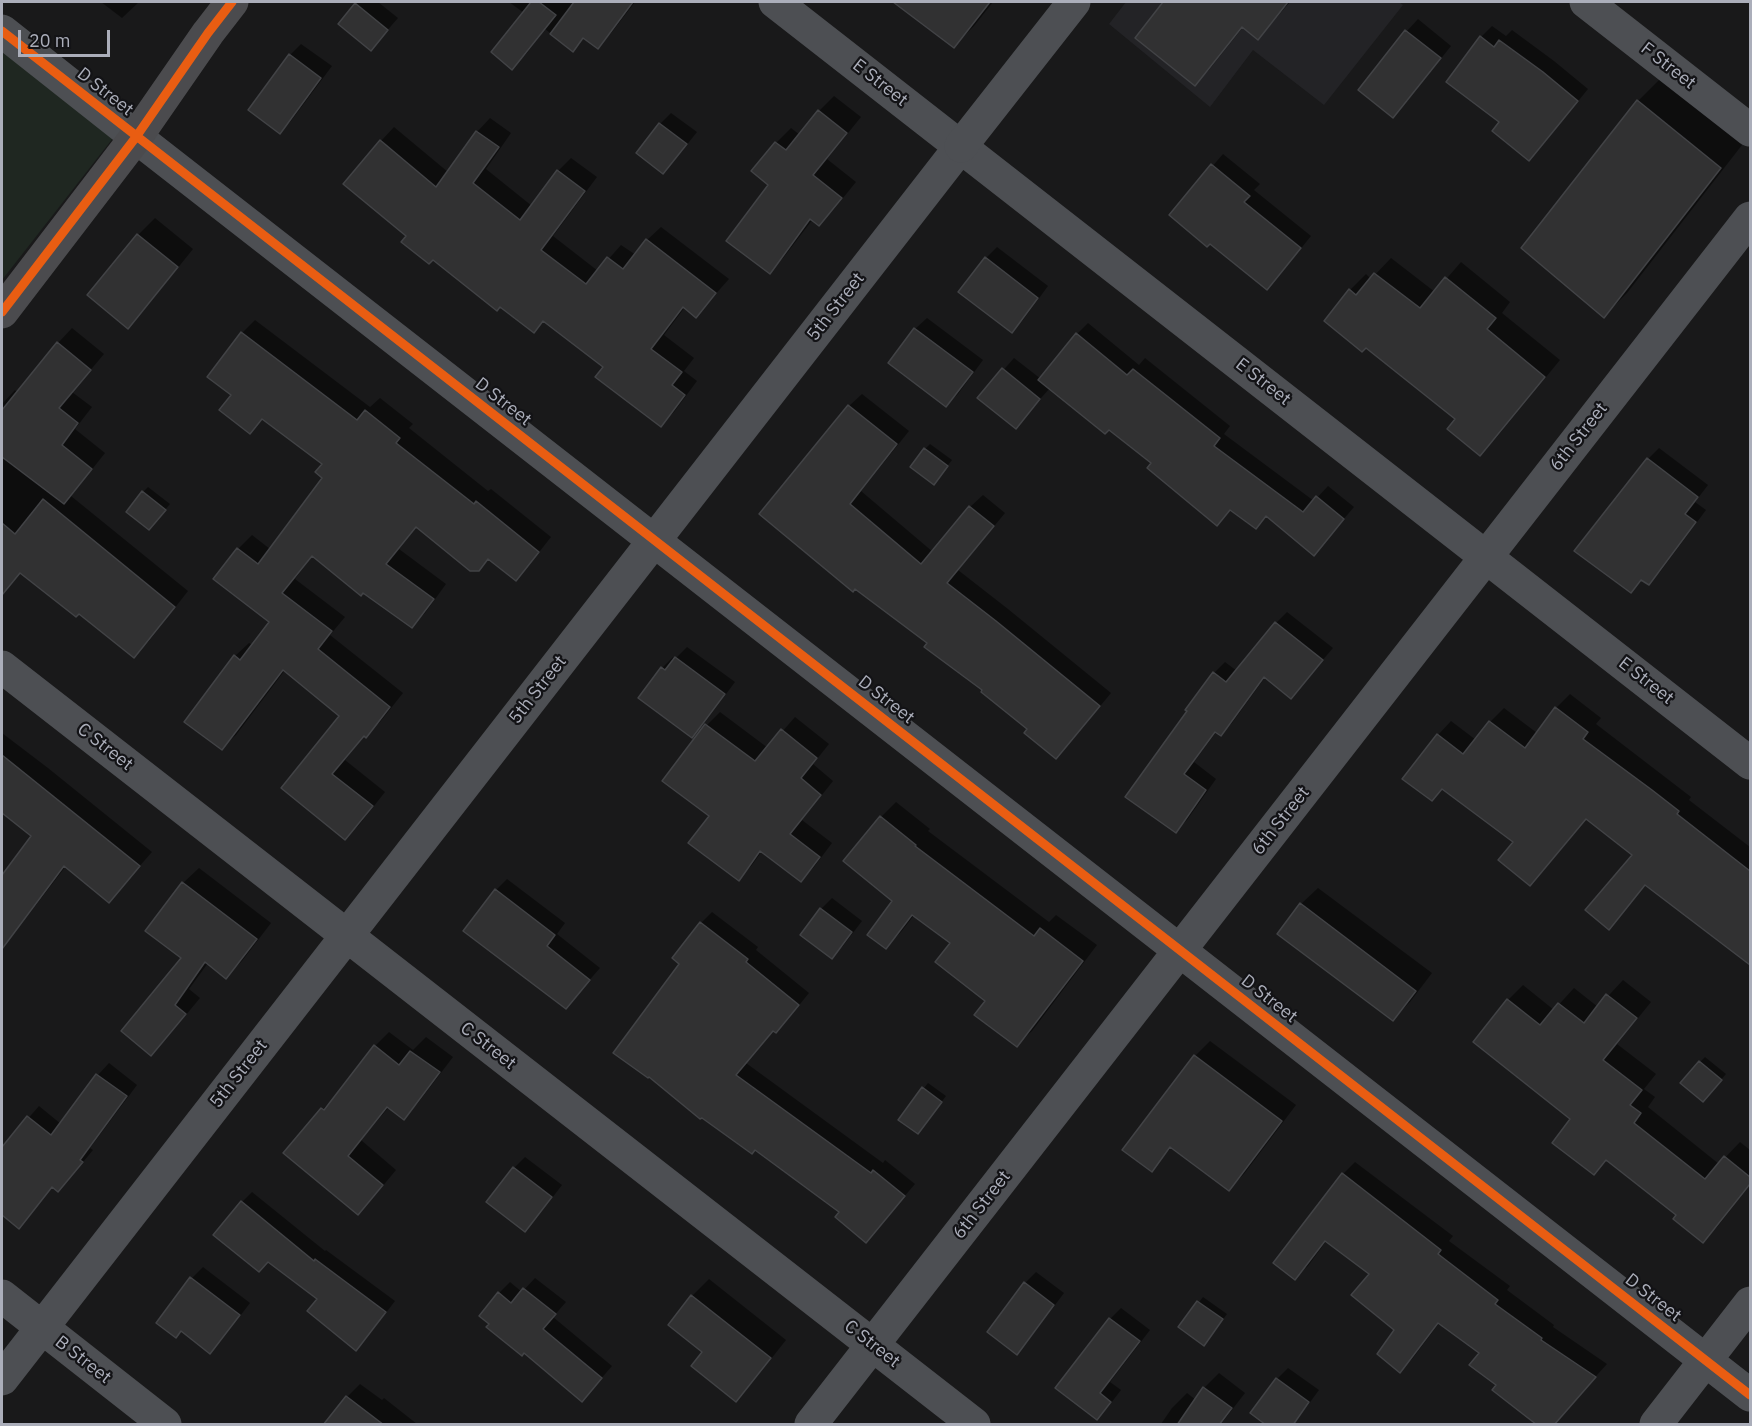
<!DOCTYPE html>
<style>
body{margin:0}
#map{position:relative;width:1752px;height:1426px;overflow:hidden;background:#19191a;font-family:"IBM Plex Sans",sans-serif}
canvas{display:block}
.frame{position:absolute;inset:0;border:3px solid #abaeba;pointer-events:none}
.scale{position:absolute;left:18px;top:30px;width:92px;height:27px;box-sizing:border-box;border:3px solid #abaeba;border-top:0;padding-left:8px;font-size:18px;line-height:21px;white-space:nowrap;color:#abaeba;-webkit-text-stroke:4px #131316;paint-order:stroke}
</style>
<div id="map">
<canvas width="1752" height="1426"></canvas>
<div class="frame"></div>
<div class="scale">20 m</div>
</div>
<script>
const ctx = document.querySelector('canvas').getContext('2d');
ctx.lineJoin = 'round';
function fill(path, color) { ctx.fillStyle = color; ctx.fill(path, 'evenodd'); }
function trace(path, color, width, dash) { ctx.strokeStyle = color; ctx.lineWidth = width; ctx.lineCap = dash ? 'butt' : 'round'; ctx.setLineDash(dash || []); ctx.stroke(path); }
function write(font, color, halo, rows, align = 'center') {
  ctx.font = font + ' "IBM Plex Sans",sans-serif'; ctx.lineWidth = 4.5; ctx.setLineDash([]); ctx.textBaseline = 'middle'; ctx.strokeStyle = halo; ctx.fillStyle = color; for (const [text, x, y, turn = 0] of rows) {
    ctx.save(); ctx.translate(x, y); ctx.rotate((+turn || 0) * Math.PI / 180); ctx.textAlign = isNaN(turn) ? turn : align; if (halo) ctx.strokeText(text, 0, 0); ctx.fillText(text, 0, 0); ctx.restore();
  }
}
fill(new Path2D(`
 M1126,2H1399L1403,5L1324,105L1253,50L1210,107L1109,24Z`), '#232326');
fill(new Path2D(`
 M2,42L117,133L2,280Z`), '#1f2721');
fill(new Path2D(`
 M101,2H139L122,18Z
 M359,2H378L398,18L371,49L356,4Z
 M509,2H635L612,32L598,47L585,37L572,50L545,29L527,53L512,68L524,13Z
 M895,2H993L974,26L954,46Z
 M1165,2H1290L1272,23L1258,38L1244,26L1209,70L1194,84L1137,38Z
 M1418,19L1451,46L1404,105L1393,116L1360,89L1407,31Z
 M1492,26L1506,36L1512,30L1554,61L1588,89L1540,148L1529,159L1502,122L1481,37Z
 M301,44L332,66L291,121L280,132L250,110L290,55Z
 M1660,79L1742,145L1627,293L1604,316L1638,101Z
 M834,96L861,117L827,159L856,182L834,209L819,224L813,219L784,257L769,272L770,184L776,143L791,128L800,135L819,111Z
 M671,113L697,132L674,161L663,172L660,124Z
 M490,118L511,133L486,169L532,206L558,171L571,158L597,177L553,236L598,271L621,245L636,255L647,240L661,227L729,279L696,316L685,307L664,335L694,358L684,371L697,381L674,412L660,425L605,367L544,321L534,331L408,236L381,141L394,127L448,172L477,132Z
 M1223,154L1260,184L1254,190L1311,236L1278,277L1267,288L1210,242L1171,214Z
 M155,218L193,249L144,310L128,327L89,295L138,235Z
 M997,247L1048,286L1023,320L1011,331L986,258Z
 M1391,258L1435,292L1461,262L1510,302L1502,313L1560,360L1496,438L1480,454L1457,419L1350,290L1366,274L1371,279Z
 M927,318L983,360L958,394L946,405L890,363L915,329Z
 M255,320L370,407L380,398L413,424L409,428L488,491L491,489L551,537L529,565L516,579L490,558L479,569L417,526L399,549L446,584L425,613L411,627L313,555L295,579L345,617L330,635L403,693L380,722L365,735L345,760L385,792L359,825L345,838L283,788L341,716L285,670L236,735L222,748L186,722L235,656L249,643L253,645L271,621L215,579L238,549L252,535L270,549L324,478V464L264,418L250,432L233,395L242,333Z
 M1088,323L1139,365L1145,358L1230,426L1224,434L1314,501L1328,486L1354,507L1314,554L1267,515L1256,527L1231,509L1217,524L1153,463L1109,428L1050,388L1015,427L979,398L1014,358L1041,379L1077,334Z
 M72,328L104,354L72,392L92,407L75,429L105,453L71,496L188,591L149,641L134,656L79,612L21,571L13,579L2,570V404L15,390L17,392L58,343Z
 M862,394L909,431L861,491L933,552L970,507L983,495L1005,513L958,570L1008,609L1111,693L1068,745L1056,757L1029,729L929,642L761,514L849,406Z
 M930,444L952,460L934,483L925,449Z
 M1659,448L1708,485L1695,502L1706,510L1660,572L1648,583L1643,579L1631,592L1648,459Z
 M148,487L170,504L154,523L143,492Z
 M1287,612L1333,648L1291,697L1266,676L1232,723L1221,734L1217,731L1194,762L1216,779L1187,820L1175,831L1127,796L1214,673L1225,662L1237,671L1276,623Z
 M687,647L735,682L703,725L692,736L662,668L673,657L675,659Z
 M1570,694L1601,718L1596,724L1691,797L1689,800L1750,847V963L1646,884L1622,914L1609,928L1634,855L1587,818L1544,870L1530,884L1515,842L1444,788L1432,800L1438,735L1451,721L1476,740L1490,722L1504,708L1537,733L1556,708Z
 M720,712L768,748L795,717L829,744L813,764L833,781L802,820L832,843L814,867L801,880L762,851L752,865L739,879L711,816L664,781L707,725Z
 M2,733L48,768L152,852L109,901L66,866L23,922L10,935L2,928V878L34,836L2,811Z
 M896,802L930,829L928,831L1049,922L1056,915L1097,945L1032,1031L1017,1045L952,943L915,914L901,932L886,947L894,901L845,860L881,817Z
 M199,868L271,923L242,961L226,977L208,963L189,989L200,998L166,1039L151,1054L183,958L147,930L183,883Z
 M507,879L565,923L557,934L600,968L566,1007L496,890Z
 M1318,888L1432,973L1410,1002L1393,1019L1301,904Z
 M832,898L862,921L843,946L831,957L821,909Z
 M712,912L758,947L756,950L809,993L787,1020L776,1031L774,1030L746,1063L883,1163L885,1160L915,1184L866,1241L841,1211L756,1148L681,963L701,923Z
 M1623,980L1651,1002L1617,1044L1656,1074L1644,1089L1655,1097L1648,1107L1719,1164L1740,1142L1750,1150V1185L1718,1226L1703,1241L1678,1214L1608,1159L1594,1173L1572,1118L1508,1000L1523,985L1554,1010L1574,988L1598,1007Z
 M389,1032L413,1050L426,1037L453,1057L418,1103L404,1118L389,1107L361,1140L396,1170L372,1199L358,1213L286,1153L323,1109L337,1094L375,1046Z
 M1210,1041L1296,1105L1244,1174L1229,1189L1172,1147L1151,1170L1124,1150L1195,1056Z
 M1705,1057L1726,1074L1708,1095L1700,1062Z
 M109,1063L137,1085L90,1148L93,1150L69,1179L53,1186L18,1227L2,1213V1157L8,1149L4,1146L39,1106L61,1124L98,1075Z
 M928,1083L946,1096L918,1133L900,1119Z
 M525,1157L562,1185L536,1219L525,1230L514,1168Z
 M1355,1162L1453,1236L1449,1241L1510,1286L1507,1290L1554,1325L1553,1327L1607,1364L1559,1417L1498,1385L1481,1353L1440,1322L1413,1358L1400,1371L1396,1330L1371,1274L1327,1240L1308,1266L1295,1278L1343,1174Z
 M252,1192L325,1251L326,1250L395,1301L366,1339L356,1349L242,1202Z
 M203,1267L250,1303L221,1341L210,1352L182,1330L176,1336L192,1278Z
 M1036,1272L1064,1293L1028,1341L1017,1353L989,1331L1025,1283Z
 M535,1278L566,1302L553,1317L612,1366L593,1388L499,1293L510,1282L522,1292Z
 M709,1279L786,1340L752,1383L736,1400L704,1352L670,1325L692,1296Z
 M1203,1297L1227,1314L1209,1338L1180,1327Z
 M1121,1308L1150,1330L1110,1382L1121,1390L1108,1407L1097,1418L1057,1388L1110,1319Z
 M1288,1368L1319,1390L1294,1424H1269L1277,1379Z
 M1219,1373L1245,1393L1221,1424H1161L1172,1408L1187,1393L1196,1400L1204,1388Z
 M360,1384L382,1400L384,1398L417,1424H325L347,1397Z`), '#0007');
const building = new Path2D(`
 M531,2H539L556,15L512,70L491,52Z
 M574,2H633L598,49L583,38L573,52L550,34Z
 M893,2H990L954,48Z
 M1163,2H1288L1258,40L1242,27L1195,86L1135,38Z
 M355,3L388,30L371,51L338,24Z
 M1405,30L1441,58L1393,118L1358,90Z
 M1480,36L1494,47L1499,40L1543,72L1578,101L1529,161L1492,131L1499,122L1446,82Z
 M289,54L321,78L280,134L248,110Z
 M1637,100L1721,168L1604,318L1521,248Z
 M818,110L847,133L813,175L842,198L819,226L810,219L770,274L726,241L768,185L751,171L775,142L786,150Z
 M659,123L687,144L663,174L636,153Z
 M476,131L499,147L473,183L520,220L557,170L585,191L541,250L586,284L607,257L623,269L646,239L716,293L696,318L683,307L651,349L682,372L672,385L685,395L661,427L595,377L603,367L543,321L534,333L500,307L497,311L433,260L429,264L401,242L406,236L343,184L380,140L436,187Z
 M1211,164L1250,196L1244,202L1301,248L1267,290L1210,244L1207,247L1169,215Z
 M137,234L178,267L128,329L87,295Z
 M985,257L1038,298L1012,333L958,292Z
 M1374,273L1420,308L1445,277L1496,318L1487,329L1545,377L1480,456L1447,429L1455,419L1366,348L1362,352L1324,321L1349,289L1356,295Z
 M914,328L973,372L946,407L888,363Z
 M241,332L357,420L365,410L400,438L396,443L474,504L476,501L539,552L516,581L488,559L479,571H470L416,527L386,564L434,599L412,628L363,593L361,596L312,556L282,593L332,631L318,649L390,707L366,738L364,736L332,774L373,806L345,840L281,788L339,716L283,670L222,750L184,722L234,655L240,660L269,622L213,579L237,548L258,564L322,478L315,472L322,464L262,419L250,434L219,410L231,395L207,377Z
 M1076,333L1127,375L1133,369L1220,438L1214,446L1303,512L1316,496L1344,519L1314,556L1266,516L1256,529L1230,510L1217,526L1147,468L1151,463L1109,430L1105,434L1038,380Z
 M57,342L91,370L59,408L78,423L62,445L92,469L64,504L2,457V410Z
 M1002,368L1040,399L1016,429L977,398Z
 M848,405L897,444L850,504L921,564L969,506L994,526L947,583L996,621L1100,706L1056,759L1024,733L1027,729L981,692L982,690L924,647L927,643L855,589L853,592L759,514Z
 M924,448L948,466L934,485L910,467Z
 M1647,458L1698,497L1685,514L1696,522L1649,585L1641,580L1631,593L1574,551Z
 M142,491L166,510L149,530L126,512Z
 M43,499L175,607L134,658L79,614L76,617L20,573L2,595V523L15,534Z
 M1275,622L1323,660L1291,699L1264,677L1221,736L1215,732L1184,774L1206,790L1176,833L1125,797L1187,711L1185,710L1213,672L1226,682Z
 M675,657L725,694L692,738L638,698L661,667L665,670Z
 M1555,707L1588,732L1583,739L1652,790L1679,811L1677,814L1750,871V965L1645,885L1609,930L1585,910L1632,855L1586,819L1530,886L1498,860L1513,842L1442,789L1432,801L1402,779L1437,734L1463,754L1489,721L1525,748Z
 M705,724L755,761L781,729L817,758L801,778L821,795L790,834L820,857L801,882L760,851L739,881L688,843L709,816L662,781Z
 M2,755L140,866L109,903L64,866L2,949V875L31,836L2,813Z
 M880,816L916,845L915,846L1034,936L1040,928L1083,961L1017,1047L974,1015L985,1001L935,962L950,943L912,915L886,949L867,935L892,901L843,861Z
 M182,882L257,939L226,979L205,962L175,1005L186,1014L151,1056L121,1031L181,958L145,931Z
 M495,889L555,935L547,946L590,980L566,1009L463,931Z
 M1300,903L1416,991L1393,1021L1277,934Z
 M820,908L852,932L832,959L800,935Z
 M700,922L748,959L746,962L799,1005L776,1033L773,1031L736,1075L871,1173L873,1170L905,1196L866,1243L835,1217L839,1212L755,1150L752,1154L702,1118L700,1119L649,1077L648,1078L613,1053L679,964L672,958Z
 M1606,994L1637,1018L1603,1060L1642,1090L1630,1105L1641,1113L1634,1123L1705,1179L1724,1156L1750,1177V1184L1703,1243L1673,1219L1676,1215L1606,1160L1594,1175L1552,1143L1570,1119L1473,1042L1507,999L1540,1025L1558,1003L1584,1023Z
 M374,1045L399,1065L410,1051L440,1072L404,1120L387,1107L348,1156L383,1185L358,1215L283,1153L321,1108L324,1110Z
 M1194,1055L1282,1121L1229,1191L1170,1147L1152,1172L1122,1150Z
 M1699,1061L1722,1080L1703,1102L1680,1083Z
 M96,1074L127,1096L80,1160L83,1162L58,1192L52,1187L19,1229L2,1215V1147L27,1116L51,1135Z
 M922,1087L942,1102L918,1134L898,1120Z
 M513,1167L552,1197L525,1232L486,1202Z
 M1342,1173L1441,1250L1438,1254L1498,1300L1495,1304L1542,1338L1541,1340L1596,1377L1554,1425H1537L1492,1390L1496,1385L1469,1365L1479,1353L1438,1323L1400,1373L1377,1354L1394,1330L1351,1295L1369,1274L1325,1241L1295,1280L1273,1263Z
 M241,1201L314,1261L315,1259L386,1312L356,1351L307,1311L317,1299L268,1262L259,1272L213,1235Z
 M190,1277L240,1315L210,1354L181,1331L176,1338L156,1323Z
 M1024,1282L1054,1305L1017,1355L987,1332Z
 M523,1288L556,1314L543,1329L602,1378L582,1402L524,1353L522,1356L486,1327L489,1324L479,1316L498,1292L511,1303Z
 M691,1295L771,1358L736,1402L691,1366L702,1352L668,1325Z
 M1197,1301L1223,1319L1204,1346L1178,1327Z
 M1109,1318L1140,1341L1100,1393L1111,1402L1097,1420L1055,1388Z
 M1276,1378L1309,1402L1293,1425H1266L1250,1413Z
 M1203,1387L1232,1408L1219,1425H1177Z
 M346,1396L384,1425H323Z`);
fill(building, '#313132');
trace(building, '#424346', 1.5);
trace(new Path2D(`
 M775,2L1750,763
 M1586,2L1750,130
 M136,137L1750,1395
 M2,667L974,1424
 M2,1296L165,1424
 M2,1379L961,146
 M811,1424L1750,218`), '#4d4f53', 33);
trace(new Path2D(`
 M2,31L136,137
 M961,146L1074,2
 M1656,1424L1750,1303`), '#4d4f53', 33);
trace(new Path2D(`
 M2,312L136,137L208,33L232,2`), '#4b4b4e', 33);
trace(new Path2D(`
 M2,31L1750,1395
 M2,312L136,137L208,33L232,2`), '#e95d12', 9);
write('18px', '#abaeba', '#131316', [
 ["F Street",1668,66,38],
 ["E Street",880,83,38],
 ["D Street",105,92,38],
 ["5th Street",836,307,-52],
 ["E Street",1263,382,38],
 ["D Street",503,402,38],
 ["6th Street",1579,437,-52],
 ["E Street",1646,681,38],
 ["5th Street",538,690,-52],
 ["D Street",886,700,38],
 ["C Street",105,747,38],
 ["6th Street",1281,821,-52],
 ["D Street",1269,999,38],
 ["C Street",488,1046,38],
 ["5th Street",239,1074,-52],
 ["6th Street",982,1205,-52],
 ["D Street",1653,1298,38],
 ["C Street",872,1344,38],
 ["B Street",83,1360,38]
]);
</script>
